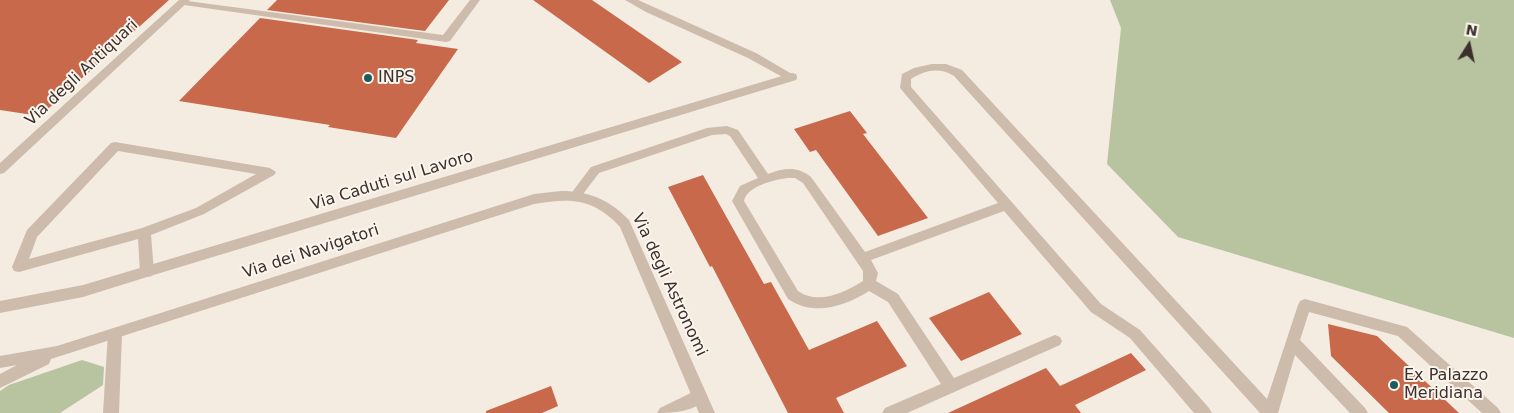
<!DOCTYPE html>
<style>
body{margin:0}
#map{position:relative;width:1514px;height:413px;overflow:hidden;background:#f4ebe1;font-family:"DejaVu Sans",sans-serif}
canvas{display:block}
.north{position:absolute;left:1444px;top:20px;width:50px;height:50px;-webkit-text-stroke:4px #fbf5ee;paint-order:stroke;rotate:10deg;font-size:14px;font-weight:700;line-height:20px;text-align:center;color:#3b302b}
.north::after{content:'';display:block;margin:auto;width:18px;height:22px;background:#3b302b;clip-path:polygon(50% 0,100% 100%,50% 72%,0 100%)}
</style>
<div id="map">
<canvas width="1514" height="413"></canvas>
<div class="north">N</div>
</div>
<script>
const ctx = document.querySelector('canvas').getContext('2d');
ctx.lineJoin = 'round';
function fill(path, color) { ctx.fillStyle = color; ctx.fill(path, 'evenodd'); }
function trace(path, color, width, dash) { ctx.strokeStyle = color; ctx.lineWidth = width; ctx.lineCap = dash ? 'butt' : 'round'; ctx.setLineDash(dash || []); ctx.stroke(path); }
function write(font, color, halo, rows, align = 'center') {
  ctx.font = font + ' "DejaVu Sans",sans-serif'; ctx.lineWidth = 4; ctx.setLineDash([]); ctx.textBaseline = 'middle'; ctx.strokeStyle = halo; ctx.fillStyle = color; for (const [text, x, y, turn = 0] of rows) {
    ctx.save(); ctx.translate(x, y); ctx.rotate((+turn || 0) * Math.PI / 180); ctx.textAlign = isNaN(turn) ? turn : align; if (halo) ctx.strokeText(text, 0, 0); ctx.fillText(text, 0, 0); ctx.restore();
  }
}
fill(new Path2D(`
 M1110,0H1514V338L1178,237L1107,164L1121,28Z
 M82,360L104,367L103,385L60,413H0V391L9,385Z`), '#b8c4a0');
fill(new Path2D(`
 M0,0H169L40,116L0,110Z
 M277,0H449L425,31L267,10Z
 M533,0H592L682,62L649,83Z
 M260,18L418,40L416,43L458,49L396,138L328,127L330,125L179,101Z
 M850,111L867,133L863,134L928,218L878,236L816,150L810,152L794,129Z
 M703,175L764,284L771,282L809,350L877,321L907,366L836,398L844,413H788L712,266L710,267L668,187Z
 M989,292L1022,334L961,361L929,318Z
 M1328,324L1377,336L1459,413H1389L1331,356Z
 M1131,353L1146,370L1075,405L1081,413H948L1046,368L1060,386Z
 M551,386L558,406L542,413H486V411Z`), '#c8694b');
fill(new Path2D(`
 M180,0L443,35L470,0H480L450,41L446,42L184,5L180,4Z
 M625,0H638L756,53L797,77L796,80H788L748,58L646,12Z
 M932,64H946L962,70L1267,399L1298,305L1300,301L1305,299L1407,327L1498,408L1501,413H1482L1398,336L1309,312L1300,340L1365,408L1368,413H1350L1295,355L1278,413H1260L954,76C940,67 925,70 911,79V87L1101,304L1140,330L1209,408L1212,413H1194L1130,338L1091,312L1004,211L871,260L878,273L876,281L898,294L954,378L1055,335L1060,337L1062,341L1060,345L907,413H882L885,408L941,384L888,302L869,291C845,306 814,317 788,299L732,201L740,186L758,178L730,136L726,134L712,135L599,173L580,198H572L570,195L591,167L707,128L727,126L738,130L768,174C784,168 797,166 811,177L865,252L998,203L900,88L902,74L914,68ZM787,178H795L803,183L863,271V281C844,293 818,305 798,291L744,201C747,186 774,180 787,178Z
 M115,142L270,168L276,172L274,175L204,214L151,235L154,272L152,276L147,277L142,276L140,272L138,239L19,272L14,271L12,267L27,230L111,143ZM118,151L256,174L196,208L142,228L29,259L37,237Z
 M115,328L120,330L122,334L119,413H103L108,334L110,330Z
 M699,389L704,391L706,396C699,412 672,413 657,413L660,408Z`), '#cdbbac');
fill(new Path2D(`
 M179,0H190L4,173L0,174V163Z
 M792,73L796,74L797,77L796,80L147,277L83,297L0,313V301L83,285Z`), '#cdbbac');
fill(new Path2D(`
 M561,191C589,191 610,200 629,220L715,413H699L620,227C593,198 571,198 534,204L51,359L49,364L0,388V374L17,365L0,368V356L57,346L534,194Z`), '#cdbbac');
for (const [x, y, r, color] of [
 [368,78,5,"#1f5a5e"],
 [1394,385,5,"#1f5a5e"]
]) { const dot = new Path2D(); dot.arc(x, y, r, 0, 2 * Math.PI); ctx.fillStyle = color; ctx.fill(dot); trace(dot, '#fbf5ee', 2); }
write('16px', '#3b302b', '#fbf5ee', [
 ["Via degli Antiquari",82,73,-43],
 ["Via Caduti sul Lavoro",392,181,-17],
 ["Via dei Navigatori",311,252,-18],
 ["Via degli Astronomi",669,285,65]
]);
write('16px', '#3b302b', '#fbf5ee', [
 ["INPS",378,78],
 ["Ex Palazzo",1404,376],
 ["Meridiana",1404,394]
], 'left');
</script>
